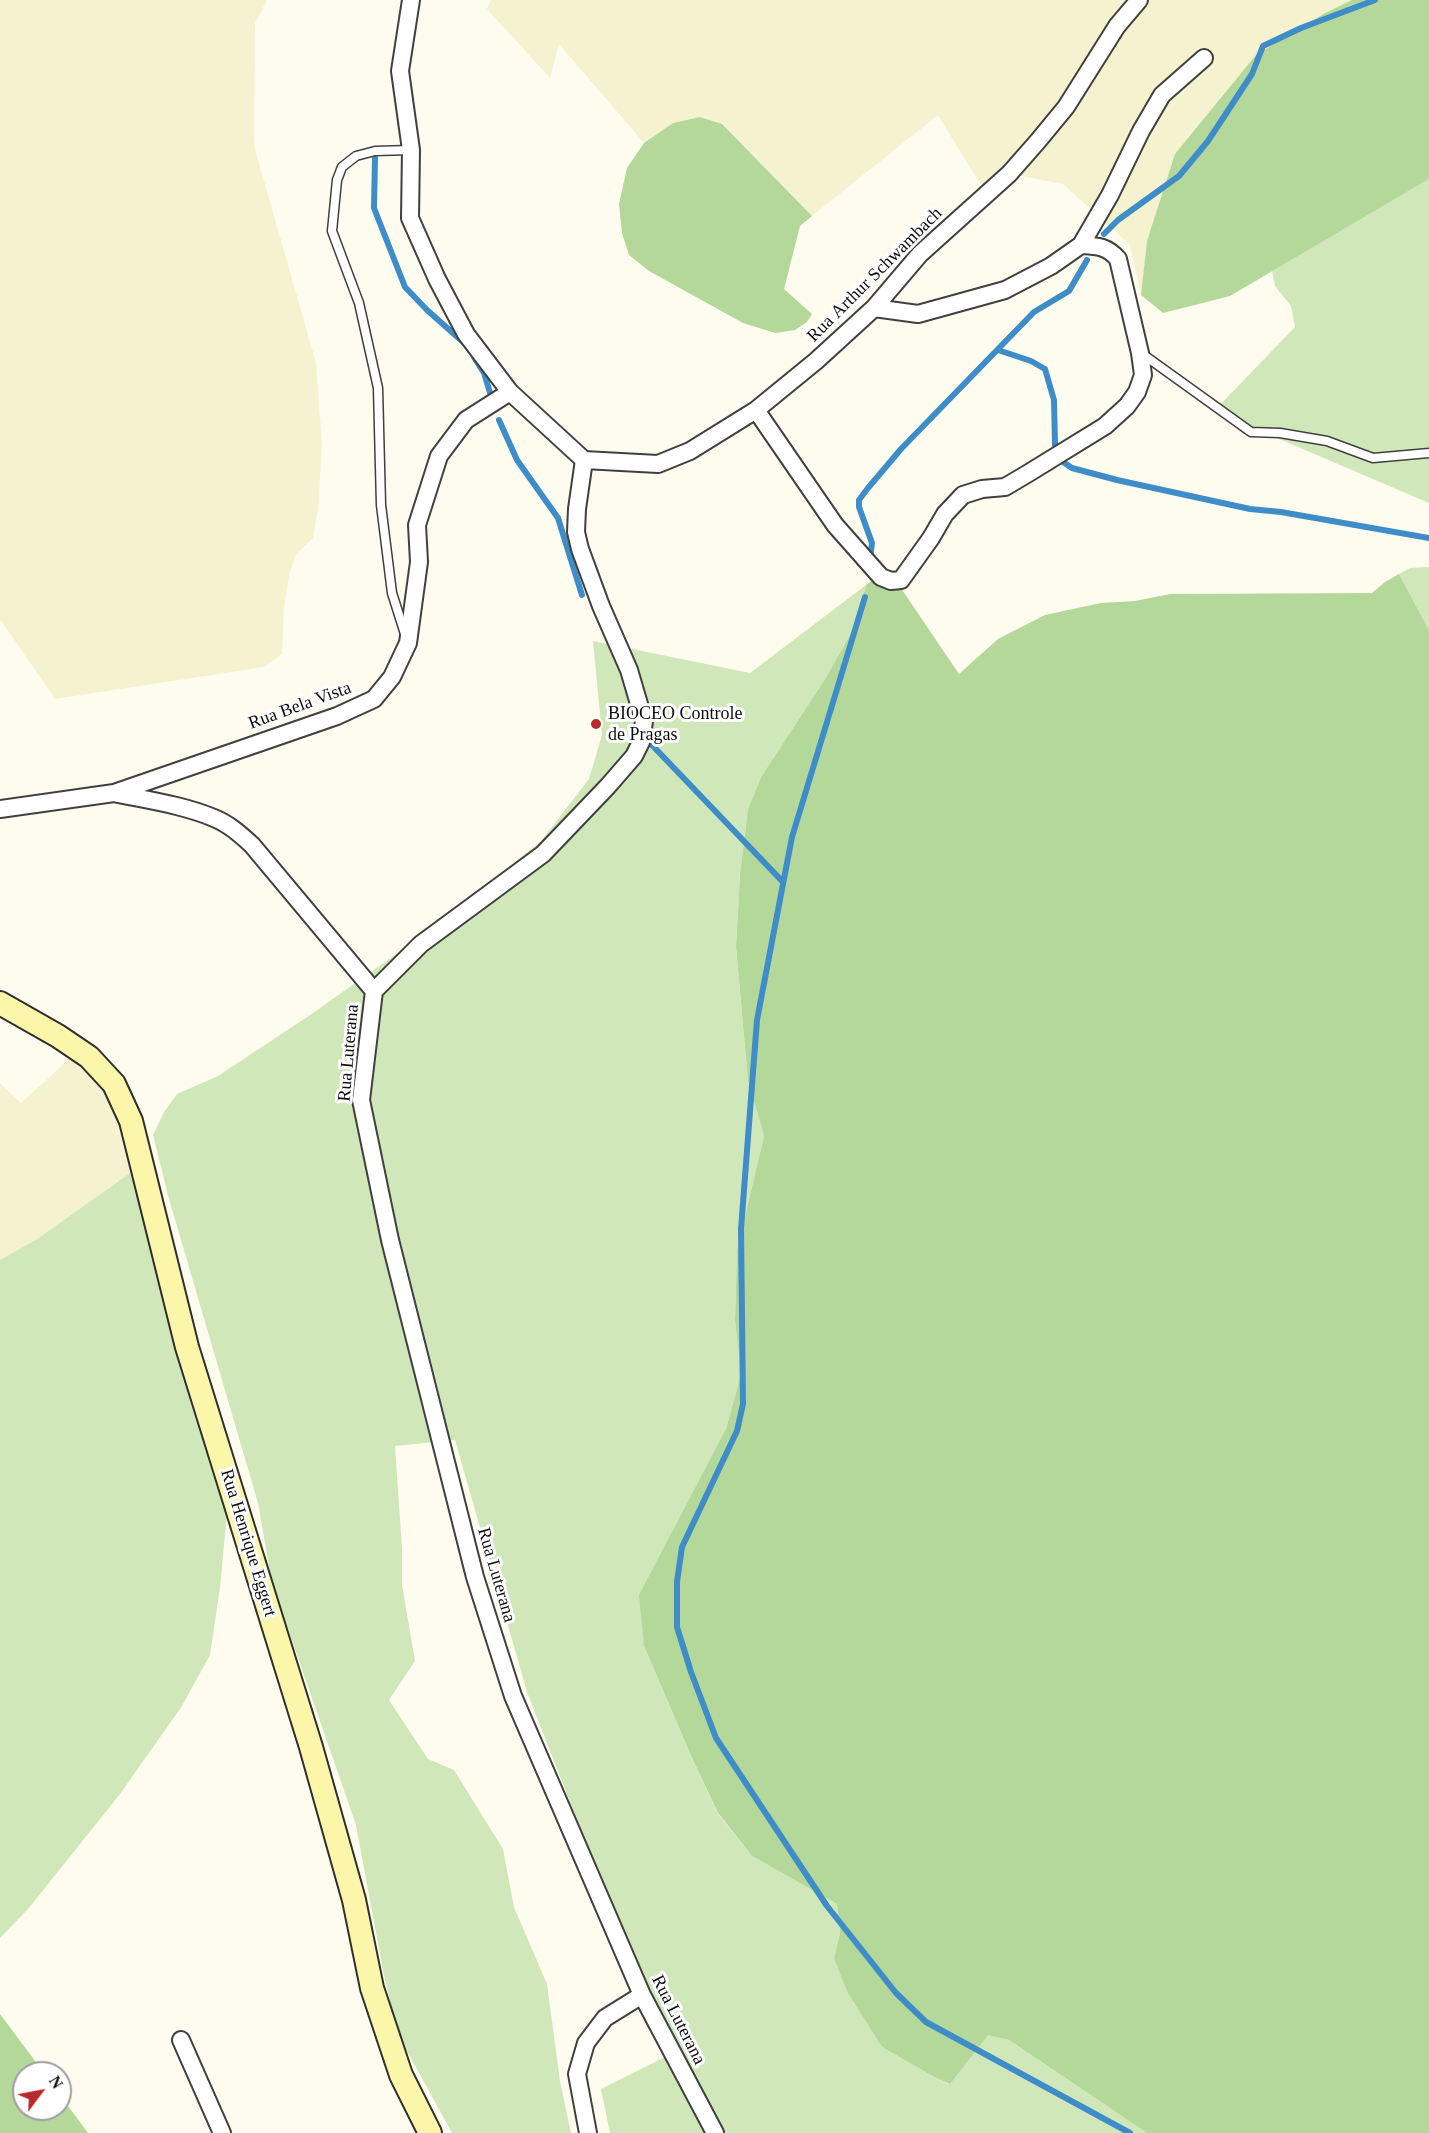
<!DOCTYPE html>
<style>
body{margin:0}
#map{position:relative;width:1429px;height:2133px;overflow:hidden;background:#fefcee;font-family:Georgia,serif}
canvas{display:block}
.north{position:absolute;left:12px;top:2061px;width:60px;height:60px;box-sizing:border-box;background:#fff;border:2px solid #9e9e9e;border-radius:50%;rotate:58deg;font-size:16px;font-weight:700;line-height:24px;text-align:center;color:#0d0d0d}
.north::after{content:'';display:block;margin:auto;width:21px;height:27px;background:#b9292b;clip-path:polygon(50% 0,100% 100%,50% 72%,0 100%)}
</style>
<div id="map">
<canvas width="1429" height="2133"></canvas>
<div class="north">N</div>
</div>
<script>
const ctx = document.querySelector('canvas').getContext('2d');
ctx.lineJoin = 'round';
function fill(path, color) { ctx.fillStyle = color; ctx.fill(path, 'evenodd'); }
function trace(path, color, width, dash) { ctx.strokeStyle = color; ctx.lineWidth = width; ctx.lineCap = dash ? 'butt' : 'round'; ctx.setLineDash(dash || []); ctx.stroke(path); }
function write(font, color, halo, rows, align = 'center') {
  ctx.font = font + ' Georgia,serif'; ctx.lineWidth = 6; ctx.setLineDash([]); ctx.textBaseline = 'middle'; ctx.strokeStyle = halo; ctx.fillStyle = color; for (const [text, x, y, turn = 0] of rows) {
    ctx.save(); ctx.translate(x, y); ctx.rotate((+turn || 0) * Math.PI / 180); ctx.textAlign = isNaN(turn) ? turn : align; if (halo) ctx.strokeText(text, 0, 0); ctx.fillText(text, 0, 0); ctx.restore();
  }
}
fill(new Path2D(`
 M0,0H267L255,23L254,146L316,363L322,445L318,510L313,538L296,554L289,576L284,607L282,654L264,667L55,699L0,619Z
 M491,0H1352L1325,13L1256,55L1147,241L1141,295L1130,245L1063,184L1006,173L985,192L938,115L812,216L722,124L700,117L673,123L644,143L559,44L550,78L487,9Z
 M78,1051L117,1106L133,1171L37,1239L0,1260V1083L21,1103Z`), '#f4f2cf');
fill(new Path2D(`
 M1429,179V503L1214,411L1295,327L1291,306L1275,286L1272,271Z
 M1429,567V630L1399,574L1410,568Z
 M866,585L854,628L825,679L761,777L748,809L740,874L736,947L748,1081L764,1136L737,1250L735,1320L741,1374L726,1429L644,1646L692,1758L718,1814L752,1856L837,1904L840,1933L834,1958L882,2047L934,2077L949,2084L988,2034L1009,2040L1147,2133H610L601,2089L669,2055L527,1692L455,1440L395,1446L402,1548V1585L415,1661L389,1700L428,1759L454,1770L503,1849L514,1907L547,1984L560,2081L571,2133H452L407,2051L395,2021L384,1976L356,1825L272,1583L258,1503L169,1199L153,1135L164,1112L177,1094L218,1076L316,1011L449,916L541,841L589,779L602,735L593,641L750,673Z
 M133,1171L228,1502L220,1588L210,1655L182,1706L120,1794L28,1909L0,1938V1260L37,1239Z`), '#d0e8b9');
fill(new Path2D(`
 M1352,0H1429V179L1230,296L1163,313L1141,295L1147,241L1175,154L1256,55L1325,13Z
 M700,117L722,124L812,216L800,226L784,289L812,314L807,322L795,330L775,333L743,323L649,271L629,255L622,233L619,204L627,168L644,143L673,123Z
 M888,569L959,674L998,639L1045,615L1101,603L1135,601L1170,594L1372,593L1385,582L1399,574L1429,630V2133H1147L1009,2040L988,2035L950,2084L934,2077L882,2047L847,1991L834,1958L840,1933L837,1904L752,1856L718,1813L692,1758L644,1646L639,1595L726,1429L741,1374L735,1320L737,1250L764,1136L748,1081L736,947L740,874L748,809L761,777L825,679L854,628L866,585Z
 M0,2014L44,2073H24V2109H60V2095L88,2133H0Z`), '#b3d899');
trace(new Path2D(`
 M375,158L374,208L405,287L427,310L463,342
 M1104,234L1118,220L1179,176L1208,141L1252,74L1263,46L1301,28L1375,0
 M998,350L1031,361L1045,369L1054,400L1055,445
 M474,357L484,373L491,396
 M499,420L517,460L558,518L582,595
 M1063,462L1072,468L1117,480L1250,509L1281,512L1429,538
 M870,559L872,543L859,507V500L868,488L901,449L1034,312L1069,291L1087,260
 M865,597L792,837L757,1020L741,1229L743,1404L737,1431L682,1547L677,1582V1627L691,1672L716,1738L827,1906L896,1993L926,2022L1130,2133
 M651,744L783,882`), '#3e8dc9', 6);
const lane = new Path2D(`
 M1141,353L1251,432L1280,433L1327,441L1373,458L1429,453
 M405,634L392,593L381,505L378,388L359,303L332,231L337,180L342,167L356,156L375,151L411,150`);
const street = new Path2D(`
 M411,0L400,71L411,150L410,218L437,279L466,334L510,392L584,460L658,464L690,451L756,410L816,361L874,308L920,254L1009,174L1038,141L1066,107L1117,26L1139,0
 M874,308L918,314L1005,290L1051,266L1081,245L1110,195L1141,131L1162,95L1204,58
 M756,410L835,525L881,577L891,581L901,580L931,538L945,514L963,495L982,489L1005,487L1027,474L1105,426L1127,406L1137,392L1143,375L1140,353L1118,259C1107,246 1097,246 1081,245
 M114,793C147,800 183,805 214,818C229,824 241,835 252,845L374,991
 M0,809L114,793L337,716L374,699L392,677L408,643L419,562L417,525L439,456L466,420L510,392
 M374,991L361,1100L390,1240L475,1577L513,1696L642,1995L715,2133
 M374,991L421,944L543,854L608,786L634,756L641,742L644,721L629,670L601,606L580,549L576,532L577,509L584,460
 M181,2040L222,2133
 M588,2133L577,2074L586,2043L605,2018L642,1995`);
const secondary = new Path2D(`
 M0,1003L58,1036L89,1057L114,1084L131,1121L187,1347L311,1747L354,1900L372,1988L401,2075L430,2133`);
trace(lane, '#404040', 11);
trace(street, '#404040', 20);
trace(secondary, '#2f2f2f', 26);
trace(lane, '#fff', 8);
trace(street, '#fff', 16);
trace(secondary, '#fcf6ab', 22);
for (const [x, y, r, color] of [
 [596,724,6,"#b9292b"]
]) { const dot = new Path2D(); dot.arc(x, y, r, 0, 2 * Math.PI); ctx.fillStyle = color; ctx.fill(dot); trace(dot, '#fff', 2); }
write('18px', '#0d0d0d', '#fff', [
 ["Rua Arthur Schwambach",875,275,-45],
 ["Rua Bela Vista",300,706,-20],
 ["Rua Luterana",349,1053,-85],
 ["Rua Henrique Eggert",248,1543,73],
 ["Rua Luterana",496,1575,74],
 ["Rua Luterana",678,2020,63]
]);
write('18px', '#0d0d0d', '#fff', [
 ["BIOCEO Controle",608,714],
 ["de Pragas",608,735]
], 'left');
</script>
